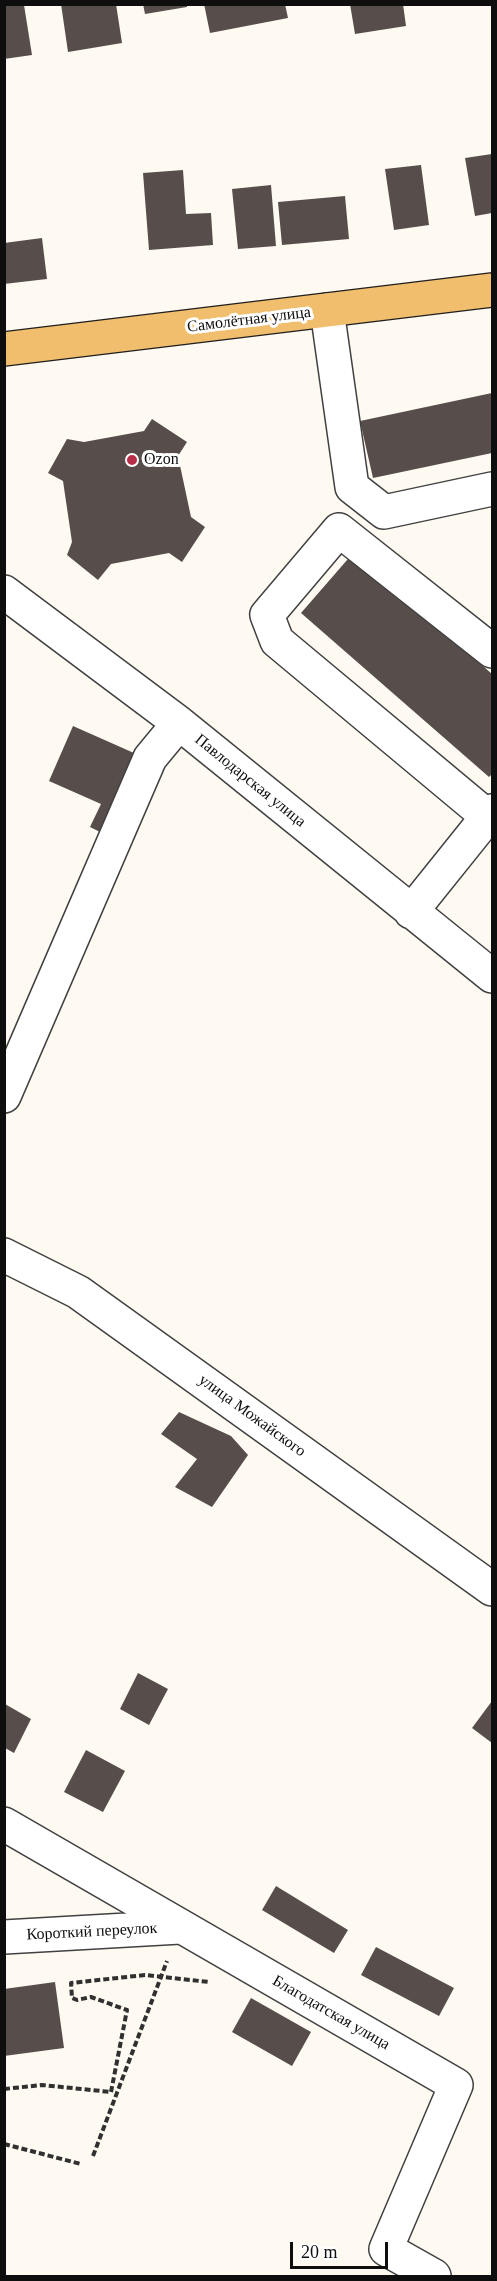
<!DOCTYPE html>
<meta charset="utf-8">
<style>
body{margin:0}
#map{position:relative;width:497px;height:2281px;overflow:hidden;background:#fefaf1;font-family:"Times New Roman",serif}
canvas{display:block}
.frame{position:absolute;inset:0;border:6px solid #0e0e0e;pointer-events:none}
.scale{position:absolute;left:290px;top:2242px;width:98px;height:27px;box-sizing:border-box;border:3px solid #0e0e0e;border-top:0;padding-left:8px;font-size:18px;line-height:21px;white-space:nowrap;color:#0e0e0e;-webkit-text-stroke:4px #fff;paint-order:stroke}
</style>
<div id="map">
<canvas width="497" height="2281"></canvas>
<div class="frame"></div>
<div class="scale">20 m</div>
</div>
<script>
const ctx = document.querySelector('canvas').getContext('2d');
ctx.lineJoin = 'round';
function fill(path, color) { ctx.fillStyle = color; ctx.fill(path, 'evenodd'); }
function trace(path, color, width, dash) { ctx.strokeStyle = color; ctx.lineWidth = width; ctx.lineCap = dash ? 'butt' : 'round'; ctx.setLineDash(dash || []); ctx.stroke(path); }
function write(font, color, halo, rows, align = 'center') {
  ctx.font = font + ' "Times New Roman",serif'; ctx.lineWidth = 6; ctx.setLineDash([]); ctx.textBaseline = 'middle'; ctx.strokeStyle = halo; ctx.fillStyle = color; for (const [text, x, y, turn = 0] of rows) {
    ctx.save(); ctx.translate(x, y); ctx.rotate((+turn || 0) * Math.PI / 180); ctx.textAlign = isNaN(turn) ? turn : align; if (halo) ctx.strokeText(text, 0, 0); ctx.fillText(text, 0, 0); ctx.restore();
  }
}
fill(new Path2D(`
 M61,4H116L122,43L68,52Z
 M143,4H187V7L145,14Z
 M204,4H285L288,18L210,33Z
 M350,4H403L406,26L355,34Z
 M24,5L32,55L4,59V6Z
 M492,154V213L475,216L465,158Z
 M421,165L429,225L394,230L385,169Z
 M183,170L186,214L211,213L213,245L149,250L143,173Z
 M271,185L276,246L238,249L232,189Z
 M345,196L349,239L282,245L278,202Z
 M42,238L47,279L4,284V243Z
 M492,393V453L373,478L360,421Z
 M152,419L187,442L178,456L191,517L205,527L182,562L169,553L111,564L98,580L67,555L72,542L63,481L48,473L67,439L84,442L144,431Z
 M354,552L492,674V774L489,777L301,613Z
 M73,726L143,757L108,836L90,827L101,804L49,781Z
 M179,1412L231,1436L248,1455L212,1507L175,1487L197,1459L161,1434Z
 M138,1673L168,1689L149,1725L120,1709Z
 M492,1701V1743L472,1728Z
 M5,1704L31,1719L14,1753L5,1748Z
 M86,1750L125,1771L103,1812L64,1792Z
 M276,1886L348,1930L334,1953L262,1910Z
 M376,1947L454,1988L439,2016L361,1975Z
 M55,1982L64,2048L4,2056V1989Z
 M251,1998L311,2032L292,2066L232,2032Z`), '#574e4b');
const minor = new Path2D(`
 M327,310L352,487L384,512L492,489
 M4,592L179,723L492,976
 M488,817L277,641L267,615L339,530L492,651
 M411,912L492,811
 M4,1096L150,758L179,723
 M4,1255L78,1292L492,1589
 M4,1824L456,2085L386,2249L434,2276
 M4,1937L180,1927`);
const major = new Path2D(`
 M4,349L492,290`);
trace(minor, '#414141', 36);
trace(major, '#1f1f1f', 36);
trace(new Path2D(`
 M4,2089L42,2085L111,2092
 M111,2092L127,2010L91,1997L77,2000L72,1998L71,1983L145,1975L209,1982
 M4,2144L81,2164
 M93,2156L167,1961`), '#303030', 4, [6, 3]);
trace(minor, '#fff', 33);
trace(major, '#f1be6e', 33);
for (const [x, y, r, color] of [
 [132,460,6,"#b72e48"]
]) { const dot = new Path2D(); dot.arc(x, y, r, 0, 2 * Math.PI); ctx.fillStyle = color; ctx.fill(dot); trace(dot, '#fff', 2); }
write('16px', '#0e0e0e', '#fff', [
 ["Самолётная улица",249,320,-7],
 ["Павлодарская улица",250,781,39],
 ["улица Можайского",252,1416,36],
 ["Короткий переулок",92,1932,-3],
 ["Благодатская улица",331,2013,30]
]);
write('16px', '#0e0e0e', '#fff', [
 ["Ozon",144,460]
], 'left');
</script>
